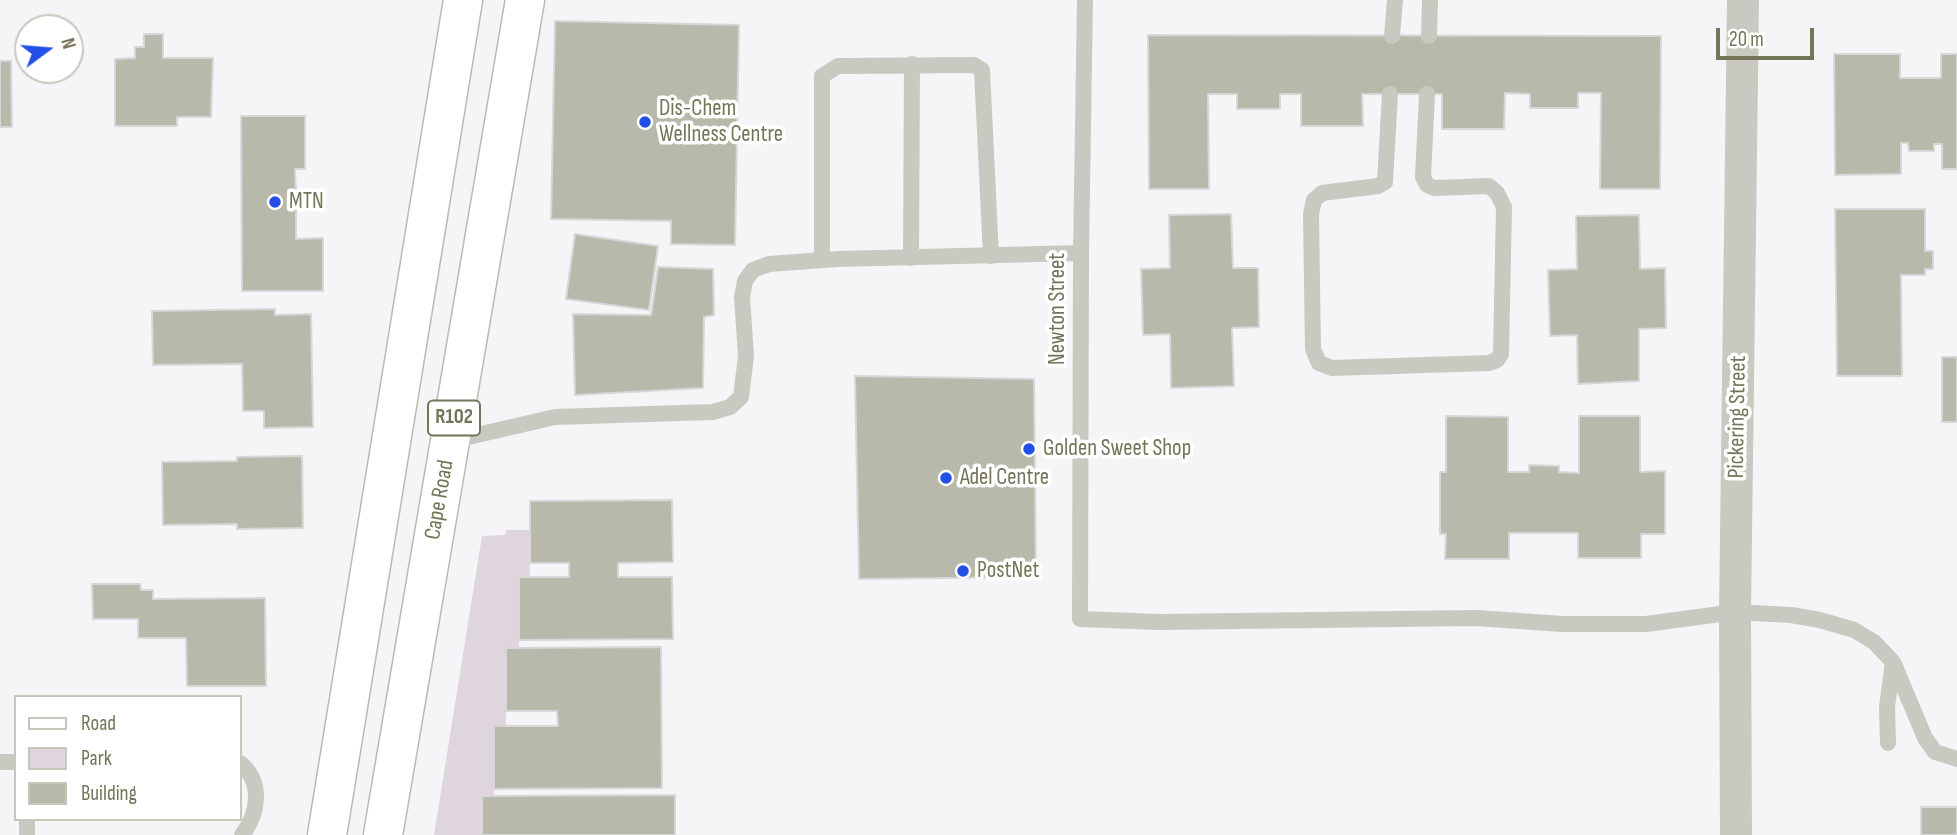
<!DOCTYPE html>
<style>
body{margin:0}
#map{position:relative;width:1957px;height:835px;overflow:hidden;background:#f5f4f7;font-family:"Sofia Sans Condensed",sans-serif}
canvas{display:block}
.legend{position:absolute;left:14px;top:695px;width:228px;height:126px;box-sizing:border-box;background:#fff;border:2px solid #c7c7bc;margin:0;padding:9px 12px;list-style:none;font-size:21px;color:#747458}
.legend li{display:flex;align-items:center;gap:14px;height:35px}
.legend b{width:35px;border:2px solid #c7c7bc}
.north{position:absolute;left:14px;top:14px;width:70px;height:70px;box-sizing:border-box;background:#fff;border:2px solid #c7c7bc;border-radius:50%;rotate:74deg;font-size:19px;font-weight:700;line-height:28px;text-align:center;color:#747458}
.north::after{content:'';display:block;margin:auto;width:24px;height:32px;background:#244fe7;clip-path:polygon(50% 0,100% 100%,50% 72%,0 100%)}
.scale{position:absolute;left:1716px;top:28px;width:98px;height:32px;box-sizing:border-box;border:4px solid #747458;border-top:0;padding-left:9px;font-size:21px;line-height:24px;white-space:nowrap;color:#747458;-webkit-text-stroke:5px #fff;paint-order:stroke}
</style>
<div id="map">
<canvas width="1957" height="835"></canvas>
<ul class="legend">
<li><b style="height:9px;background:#fff"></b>Road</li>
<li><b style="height:19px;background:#ded5dd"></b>Park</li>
<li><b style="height:19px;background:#b9b9ab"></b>Building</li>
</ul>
<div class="north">N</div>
<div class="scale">20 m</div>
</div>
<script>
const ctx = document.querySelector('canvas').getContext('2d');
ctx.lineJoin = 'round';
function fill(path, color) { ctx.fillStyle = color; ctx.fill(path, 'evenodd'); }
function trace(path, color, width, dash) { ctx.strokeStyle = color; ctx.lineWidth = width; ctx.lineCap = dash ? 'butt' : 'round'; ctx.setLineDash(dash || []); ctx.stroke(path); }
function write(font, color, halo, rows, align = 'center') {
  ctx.font = font + ' "Sofia Sans Condensed",sans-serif'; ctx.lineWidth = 7; ctx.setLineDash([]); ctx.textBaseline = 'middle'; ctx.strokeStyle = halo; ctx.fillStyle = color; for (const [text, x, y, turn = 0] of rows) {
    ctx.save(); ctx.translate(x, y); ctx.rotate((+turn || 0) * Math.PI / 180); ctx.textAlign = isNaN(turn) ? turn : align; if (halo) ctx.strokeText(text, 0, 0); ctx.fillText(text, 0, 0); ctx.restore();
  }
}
fill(new Path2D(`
 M506,530H529L530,578H519V648L506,649V726H494V796L482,797V835H434L482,536L505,535Z`), '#ded5dd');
const building = new Path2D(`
 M555,21L739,25L735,245L671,244V221L551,219Z
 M144,34H163V58H213L211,117H177V126H115V59L135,58V47H144Z
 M1148,35L1661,36L1660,189H1600L1601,93H1578V108H1530V94L1505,93L1504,129H1442V94H1362L1363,126H1301V94H1280V109H1237V94H1208L1209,189H1149Z
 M1834,54H1900V78H1941V54H1957V169H1942V144H1934V151H1909L1908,143H1901V174L1835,175Z
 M0,61H11L12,127H0Z
 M241,116H305V169H295L296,194L307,195V210H296V239L323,238V291H242Z
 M1835,209H1925V251H1933V269H1925V275H1901L1902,376H1837Z
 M1231,214L1233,268H1258L1259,327L1232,328L1234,386L1171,388L1170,334L1143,335L1141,269L1170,268L1169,215Z
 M1639,215L1640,269L1665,268L1666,328L1639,329V381L1578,384L1577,335L1550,336L1548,270L1577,269L1576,216Z
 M575,234L658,246L649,310L566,299Z
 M658,267L713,269L714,315L704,317L703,388L575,395L573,314L651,315Z
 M275,309V315L311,314L313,427L264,428V411H243L242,364L153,365L152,311Z
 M1942,357H1957V422H1942Z
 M855,376L1034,379L1036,577L859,579Z
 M1446,416L1508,417V472H1529V465L1559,466V472L1579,473V416H1640V472L1665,471V534H1641V558H1578V533H1509V559H1445L1446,534H1440V472H1446Z
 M302,456L303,528L237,529V524L163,525L162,462L237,461V457Z
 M672,500L673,562L618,563V577H672L673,639L519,640V577H569V563H530V501Z
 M92,584H140L141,590H153V599L265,598L266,686H187L186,638H138V619H93Z
 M661,647L662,788L494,789V726H558L557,711H506V648Z
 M675,795V835H482V796Z
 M1921,807H1957V835H1921Z`);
fill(building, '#b9b9ab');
trace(building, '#d7d6d8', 2);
const primary = new Path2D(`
 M327,835L463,0
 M383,835L525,0`);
trace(primary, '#babab1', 41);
trace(new Path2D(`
 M1085,0L1081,253L1080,619L1159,622L1477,618L1562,624H1646L1735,612L1791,615L1820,620L1854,630L1874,642L1893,662L1887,707L1888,743
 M1392,36L1395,0
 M1429,36L1430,0
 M1390,94L1385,182L1378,186L1322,193L1314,200L1311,214L1313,349L1319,363L1332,368L1489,363L1497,360L1501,354L1504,207L1497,193L1489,186L1434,188L1427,185L1423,177L1427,94
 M911,258L912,64
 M822,260V76L838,66L974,65L982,70L991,256
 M451,441L555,417L713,412L730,407L741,397L746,356L742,297L745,281L753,270L769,264L838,259L1081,253
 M1894,664L1925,738L1935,752L1957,759
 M0,762H16
 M240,763C263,782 259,813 242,835
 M27,835V819`), '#c9c9c2', 16);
trace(new Path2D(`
 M1736,835L1735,612L1743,0`), '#c9c9c2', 32);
trace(primary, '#fff', 38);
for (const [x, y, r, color] of [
 [645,122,7,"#244fe7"],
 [275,202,7,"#244fe7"],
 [1029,449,7,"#244fe7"],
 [946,478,7,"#244fe7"],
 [963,571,7,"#244fe7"]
]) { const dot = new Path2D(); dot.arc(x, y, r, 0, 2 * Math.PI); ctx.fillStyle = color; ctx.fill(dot); trace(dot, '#fff', 2.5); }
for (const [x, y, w] of [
 [454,418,52]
]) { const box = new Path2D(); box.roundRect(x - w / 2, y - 17.5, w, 35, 5); ctx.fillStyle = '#fff'; ctx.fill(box); trace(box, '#747458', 2); }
write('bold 21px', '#747458', null, [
 ["R102",454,418]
]);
write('23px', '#747458', '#fff', [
 ["Dis-Chem",659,109],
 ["Wellness Centre",659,135],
 ["MTN",289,202],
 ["Golden Sweet Shop",1043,449],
 ["Adel Centre",960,478],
 ["PostNet",977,571]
], 'left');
write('23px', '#747458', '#fff', [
 ["Newton Street",1058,309,-90],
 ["Pickering Street",1738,417,-89],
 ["Cape Road",440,500,-80]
]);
</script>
